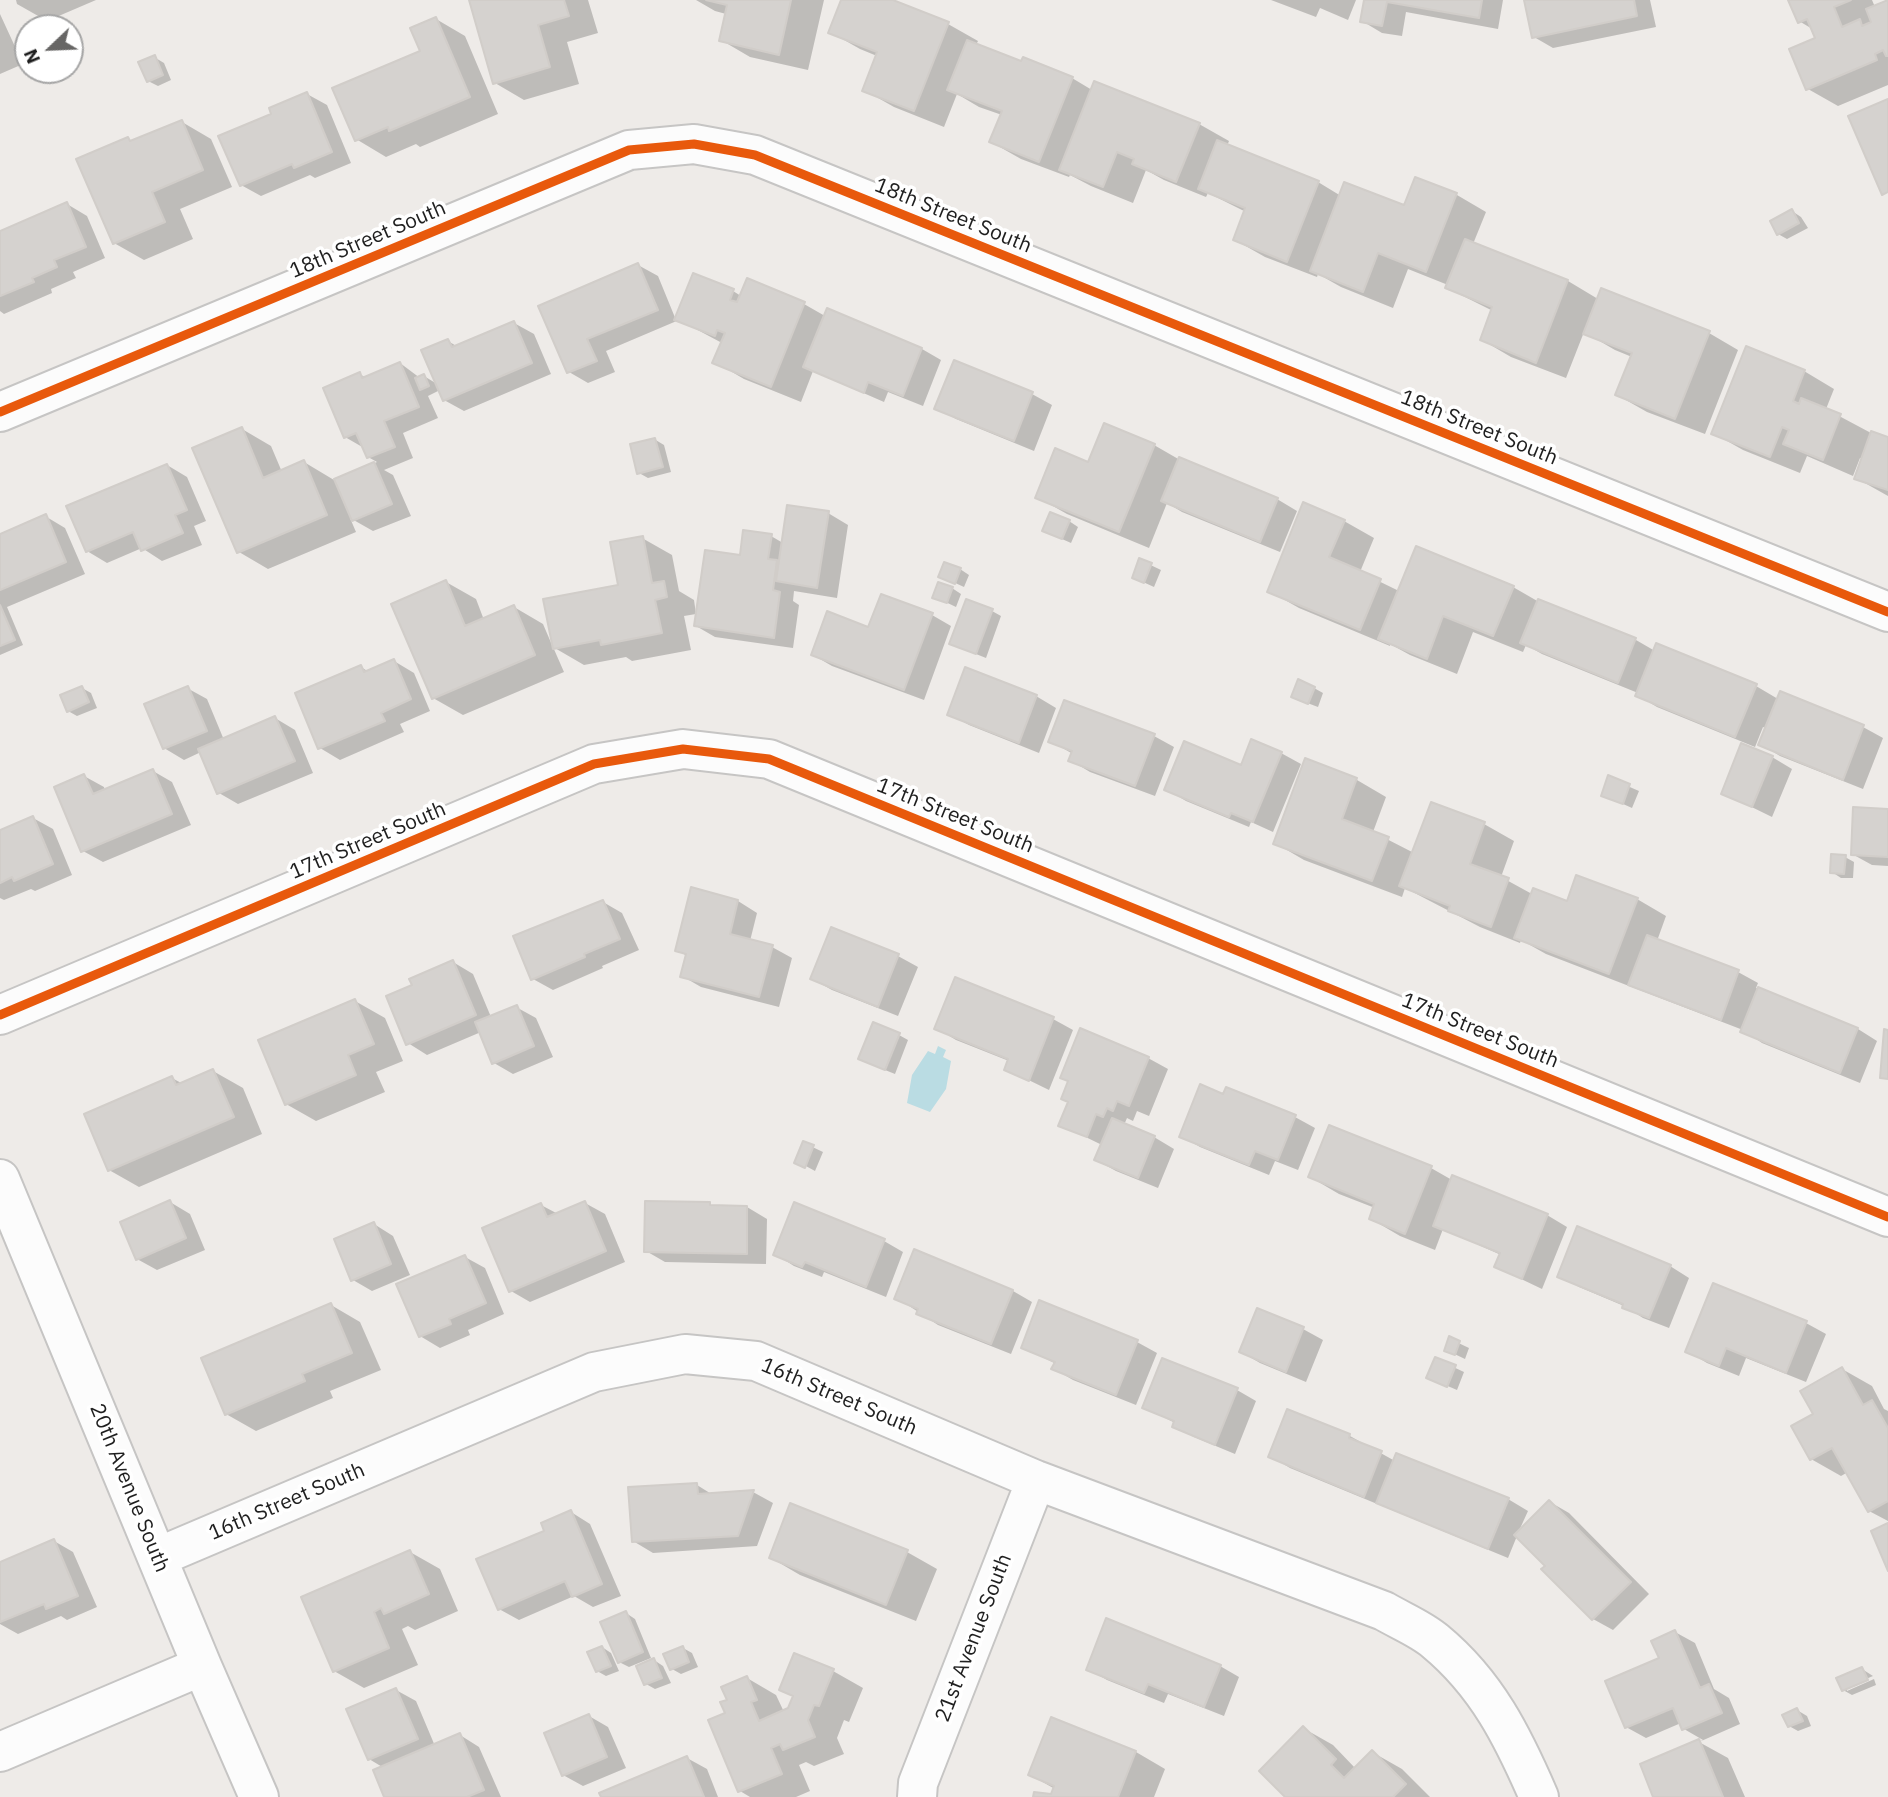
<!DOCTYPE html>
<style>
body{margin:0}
#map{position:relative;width:1888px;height:1797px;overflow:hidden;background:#eeebe8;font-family:"IBM Plex Sans",sans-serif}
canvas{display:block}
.north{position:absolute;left:14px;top:14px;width:70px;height:70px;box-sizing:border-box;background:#fff;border:2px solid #a5a5a5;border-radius:50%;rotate:247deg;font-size:19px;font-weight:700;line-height:28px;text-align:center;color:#1f1f1f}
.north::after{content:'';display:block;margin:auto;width:24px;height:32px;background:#676665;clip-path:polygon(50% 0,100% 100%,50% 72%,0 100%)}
</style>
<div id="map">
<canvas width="1888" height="1797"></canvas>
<div class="north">N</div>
</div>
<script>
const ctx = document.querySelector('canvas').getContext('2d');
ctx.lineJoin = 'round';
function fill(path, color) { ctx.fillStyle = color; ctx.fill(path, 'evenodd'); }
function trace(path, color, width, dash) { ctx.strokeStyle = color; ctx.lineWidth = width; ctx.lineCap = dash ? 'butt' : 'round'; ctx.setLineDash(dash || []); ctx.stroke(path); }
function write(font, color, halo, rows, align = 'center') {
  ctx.font = font + ' "IBM Plex Sans",sans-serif'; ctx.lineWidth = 7; ctx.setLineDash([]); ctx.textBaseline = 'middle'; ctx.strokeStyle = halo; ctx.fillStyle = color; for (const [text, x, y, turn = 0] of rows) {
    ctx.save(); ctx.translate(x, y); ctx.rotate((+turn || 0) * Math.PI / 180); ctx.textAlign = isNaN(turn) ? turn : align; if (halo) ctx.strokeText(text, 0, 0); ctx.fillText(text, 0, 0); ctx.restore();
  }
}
fill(new Path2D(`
 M938,1046L946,1050L943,1057L951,1061L946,1089L930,1112L907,1103L912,1075L928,1051L935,1054Z`), '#badce3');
fill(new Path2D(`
 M16,0H96L47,21L17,4Z
 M470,0H588L598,33L567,42L579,84L524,100L495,83Z
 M696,0H824L808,70L750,57L721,40L726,14L715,11Z
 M843,0H889L948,24L978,41L976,45L1022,63L1072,78L1092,90L1199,124L1229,141L1227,146L1318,182L1341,196L1405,208L1416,179L1457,195L1486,212L1473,244L1568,281L1598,299L1709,333L1738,350L1705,434L1647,412L1617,395L1632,357L1615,350L1584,332L1566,378L1511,357L1482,340L1493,311L1447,288L1448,285L1408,269L1393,308L1341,287L1318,274L1317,277L1265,257L1235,240L1246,212L1208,193L1206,197L1164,180L1146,170L1133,203L1091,186L1070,175L1069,177L1021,159L991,142L1002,115L979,107L957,94L944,127L894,107L864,90L877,56L860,49L830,32Z
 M1271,0H1356L1348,20L1320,8L1316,17Z
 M1366,0H1503L1498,29L1406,12L1402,36L1382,33L1362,21Z
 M1526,0H1650L1656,27L1553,48L1534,37Z
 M1790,0H1872L1875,7L1888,2V85L1838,106L1808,89L1818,39L1814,30L1799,21Z
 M0,14L23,64L0,74Z
 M436,19L465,36L498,114L420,147L416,144L386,157L356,139L422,52Z
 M154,57L164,63L171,80L158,86L148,81Z
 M307,94L327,105L351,163L315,178L310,175L261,196L241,185Z
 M182,122L211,139L232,187L180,209L193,239L144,260L114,243L128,139L134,142Z
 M67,204L87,216L105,258L73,272L76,278L51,289L52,293L4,314L0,311V233Z
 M1792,211L1801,217L1808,228L1787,239L1778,234Z
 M638,265L658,276L676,320L733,291L741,296L804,304L825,316L827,311L922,349L941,360L923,406L888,392L884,402L813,371L801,402L744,379L715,362L722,343L679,320L606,351L615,372L588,383L569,372L541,306Z
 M514,323L534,334L551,374L464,411L444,400L440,390L428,396L438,418L403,433L413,458L384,470L393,475L411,516L373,531L350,518L356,532L268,569L239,552L242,429L271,446L282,472L304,462L334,480L377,462L368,457L364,448L345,437L360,374L366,378L400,363L420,378L424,376L437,384L448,341L458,347Z
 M955,362L1032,394L1052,405L1034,451L956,419L936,408Z
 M1804,371L1834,389L1826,409L1871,433L1888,439V496L1856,478L1863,459L1860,458L1853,476L1807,456L1800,473L1743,450L1713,433Z
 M654,439L664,445L671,472L648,478L639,473Z
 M1154,445L1180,460L1277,499L1297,511L1280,552L1182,512L1167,503L1149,548L1067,514L1037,497L1089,465Z
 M167,465L187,477L206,521L194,526L202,545L162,561L142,548L107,563L87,551Z
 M828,513L848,525L837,598L794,591L793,601L799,605L793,648L715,637L696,626L741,557L771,536L783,543Z
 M45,516L65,528L85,574L7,607L23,645L0,655V536Z
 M1069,521L1078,527L1071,543L1044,531Z
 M1344,521L1374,538L1360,572L1399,591L1513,587L1539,602L1636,640L1655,651L1756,686L1778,699L1781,693L1863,727L1883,738L1863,789L1780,756L1760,744L1767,729L1763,727L1755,747L1657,707L1637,695L1638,693L1542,654L1526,645L1523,652L1473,632L1457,674L1410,655L1390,644V646L1299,608L1269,591Z
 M642,538L672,555L679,591L694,600L696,614L684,616L691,650L632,661L626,657L584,665L553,647L564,672L463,715L433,698L446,582L476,599L484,620L514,607L543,624L552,645L620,586Z
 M1140,560L1161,570L1154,587L1143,582Z
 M960,569L969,575L964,587L940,576Z
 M952,588L961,594L956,607L935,597Z
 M992,611L1001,616L986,658L951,644Z
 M932,615L951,626L924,700L832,666L813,655L870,629Z
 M394,661L414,673L430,711L400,724L404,732L340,760L320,748L361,667L369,672Z
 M966,670L1036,696L1056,708L1039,753L969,725L949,714Z
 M82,688L91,693L97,708L77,716L68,711Z
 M187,688L207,699L224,740L275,718L295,730L313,773L238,804L219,793L201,752L184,760L164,748Z
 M1314,688L1323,693L1318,707L1302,701Z
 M1154,736L1174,747L1155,796L1090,772L1070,760L1073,754L1050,741Z
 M1281,753L1301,764L1273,832L1251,822L1249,827L1186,801L1166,789Z
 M1772,757L1792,769L1772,817L1723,793Z
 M1306,760L1357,780L1386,797L1373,832L1414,853L1484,824L1514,841L1501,877L1532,894L1568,903L1637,899L1666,916L1657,941L1738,972L1758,983L1756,988L1858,1029L1877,1041L1860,1083L1762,1043L1743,1030L1546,954L1521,940L1520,943L1480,927L1405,888L1402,897L1304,860L1275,843Z
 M153,771L172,782L191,825L103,862L83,851L84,776L104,787L105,791Z
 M1609,778L1639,791L1632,808L1603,795Z
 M1888,811V866L1872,865L1852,854Z
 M33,818L53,829L72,875L35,891L31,889L4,900L0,898V832Z
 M1845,857L1854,862L1853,878H1841L1832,872Z
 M693,889L738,901L757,913L750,941L772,947L792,958L779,1007L701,987L682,976L687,956L677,950Z
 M603,902L622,913L639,950L602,966L603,968L553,990L533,979Z
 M832,929L898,956L918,967L898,1016L832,990L812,979Z
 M453,962L473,974L491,1017L516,1007L536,1018L553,1057L513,1074L494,1063L481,1032L427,1055L408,1043L414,985Z
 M355,1001L385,1018L403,1061L376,1072L385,1092L316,1121L286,1104Z
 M1053,1019L1073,1030L1049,1090L1006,1069L1009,1061L956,1040L936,1028Z
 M899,1035L908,1040L895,1074L870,1064Z
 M1148,1058L1168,1069L1149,1116L1137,1111L1133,1121L1127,1118L1124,1125L1154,1137L1174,1149L1158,1188L1116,1171L1096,1160L1102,1145L1061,1125Z
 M213,1071L243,1088L262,1134L139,1187L109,1170L172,1078L183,1084Z
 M1227,1089L1295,1117L1315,1128L1298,1170L1275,1161L1269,1175L1200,1147L1181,1136L1224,1096Z
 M804,1143L823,1152L815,1171L804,1165Z
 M1431,1168L1452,1180L1547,1215L1567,1227L1542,1289L1496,1267L1501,1255L1443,1229L1435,1250L1400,1236L1371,1219L1375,1208L1339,1194L1310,1177Z
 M170,1202L190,1214L205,1250L157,1270L137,1259Z
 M585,1203L605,1214L625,1262L530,1302L511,1291L541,1205L558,1214Z
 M709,1204L715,1207H747L767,1219L766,1264L665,1262L646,1251Z
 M374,1224L393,1236L410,1275L372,1291L353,1280Z
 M884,1241L903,1252L886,1297L824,1272L822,1277L794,1266L775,1254Z
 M915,1252L1013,1291L1032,1302L1011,1354L938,1325L897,1298Z
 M465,1257L485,1268L504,1314L468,1330L470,1335L440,1348L420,1336Z
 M1670,1266L1689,1278L1669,1328L1643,1318L1624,1306L1579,1287L1559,1276Z
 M1040,1303L1137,1342L1157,1353L1136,1405L1073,1380L1054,1369L1056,1364L1023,1347Z
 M331,1305L360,1322L381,1370L330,1391L333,1398L256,1431L226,1414Z
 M1257,1310L1303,1329L1323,1340L1306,1382L1260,1363L1241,1352Z
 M1806,1323L1826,1334L1806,1382L1746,1358L1739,1376L1707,1363L1687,1351Z
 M1450,1339L1469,1348L1465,1359L1446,1350Z
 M1436,1359L1464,1372L1457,1390L1429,1378Z
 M1842,1369L1872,1386L1884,1409L1888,1411V1521L1869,1511L1848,1472L1841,1476L1811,1459L1815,1414Z
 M1237,1390L1256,1401L1235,1454L1194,1437L1174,1426L1175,1423L1144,1407Z
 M1288,1411L1350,1436L1395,1461L1508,1499L1528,1511L1518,1533L1550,1502L1569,1513L1649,1594L1613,1630L1593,1619L1547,1566L1517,1536L1508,1558L1290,1468L1270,1456Z
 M697,1485L713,1495L753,1492L773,1503L757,1546L653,1553L633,1541Z
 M571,1512L590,1524L621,1596L593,1607L574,1596L519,1620L499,1609L546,1531Z
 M54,1541L73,1552L97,1607L67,1620L61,1616L18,1634L0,1624V1564Z
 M410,1552L440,1569L458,1611L415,1630L408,1626L402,1629L418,1665L364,1688L334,1671Z
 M907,1552L937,1569L916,1621L800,1575L771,1558Z
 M626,1613L635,1619L651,1658L629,1667L619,1662Z
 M1675,1632L1695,1643L1714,1689L1729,1698L1740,1724L1699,1742L1728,1758L1745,1797H1655L1642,1765L1703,1740L1684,1729L1681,1723L1646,1738L1626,1727Z
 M602,1647L611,1653L619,1671L606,1676L597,1671Z
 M683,1648L692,1653L698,1667L681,1674L672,1669Z
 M654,1660L663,1666L671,1683L655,1689L646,1684Z
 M1220,1666L1239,1677L1224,1716L1168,1694L1164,1703L1107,1680L1088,1669Z
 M1862,1669L1873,1676L1847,1687V1691L1874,1679L1876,1685L1852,1695L1843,1690Z
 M833,1671L863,1688L849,1722L844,1720L837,1738L844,1754L814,1766L806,1762L799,1765L810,1791L796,1797H750L740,1791L727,1714L729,1701L747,1678L776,1695L784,1712Z
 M396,1690L416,1701L435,1746L460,1735L479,1747L501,1797H386L384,1768L369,1759Z
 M1797,1710L1807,1716L1811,1726L1798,1731L1789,1726Z
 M589,1716L608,1727L626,1768L583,1786L563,1775Z
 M1052,1719L1136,1752L1165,1769L1154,1797H1035L1052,1796L1055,1789L1030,1775Z
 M1303,1728L1333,1745L1356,1769L1372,1752L1402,1769L1430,1797H1287Z
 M687,1758L707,1769L718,1797H603Z`), '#0003');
const building = new Path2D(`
 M469,0H564L569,16L538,25L550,67L493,84Z
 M706,0H791L779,55L719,41L727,5Z
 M841,0H893L949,22L914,111L862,91L877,52L828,33Z
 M1364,0H1482L1479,18L1387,2L1382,26L1360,22Z
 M1524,0H1634L1637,16L1532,38Z
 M1788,0H1851L1834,7L1842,27L1860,19L1862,26L1871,22L1866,9L1888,0V56H1886L1883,50L1875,54L1877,60L1806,90L1789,49L1815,38L1807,19L1798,23Z
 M436,17L470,97L389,131L388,127L355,141L332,88L420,51L410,28Z
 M967,40L1021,61L1023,57L1073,77L1039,162L989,142L1002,111L947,90Z
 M155,55L163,75L147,82L138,62Z
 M1094,81L1200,123L1176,182L1132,164L1134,159L1117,152L1103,187L1059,170Z
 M307,92L332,152L294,168L292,164L240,186L218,136L271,114L269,108Z
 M1888,99V192L1882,195L1848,116Z
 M182,120L203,170L152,192L165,222L113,244L76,159L128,137L130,141Z
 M1217,140L1319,181L1287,262L1233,240L1245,208L1198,189Z
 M1415,177L1457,193L1426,272L1378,253L1363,292L1310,271L1344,182L1404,205Z
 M67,202L86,247L54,260L57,267L32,278L34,282L0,296V231Z
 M1792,209L1799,223L1777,235L1770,221Z
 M1465,239L1568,280L1536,363L1480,340L1492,307L1445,288Z
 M638,263L658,310L587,339L597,361L567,373L538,306Z
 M693,273L734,289L730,300L737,302L747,278L805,302L771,387L712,363L725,333L717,330L715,336L674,320Z
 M1601,288L1710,331L1675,419L1615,395L1632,353L1583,334Z
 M827,308L922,348L903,396L868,382L864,393L803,367Z
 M514,321L532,363L443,401L421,350L448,339L452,347Z
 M1746,346L1805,370L1793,401L1799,404L1801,398L1841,414L1823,460L1783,444L1789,430L1782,427L1770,457L1711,434Z
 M954,360L1033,392L1014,441L934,409Z
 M400,362L419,407L384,421L395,447L367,458L356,433L344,438L323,388L360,372L362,378Z
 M424,374L429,386L420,390L415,378Z
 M1104,423L1155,444L1119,532L1035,498L1055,448L1088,462Z
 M242,427L263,478L304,460L327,515L237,553L192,448Z
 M1871,431L1888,437V490L1854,479Z
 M655,438L663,467L637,474L630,444Z
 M1179,457L1278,498L1260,542L1161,501Z
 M374,462L392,504L352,521L334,479Z
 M167,464L187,510L175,515L183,533L141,551L133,532L86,552L66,506Z
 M1303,502L1345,520L1329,557L1381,579L1360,630L1267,592Z
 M787,505L829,511L817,588L776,581Z
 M1050,512L1070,520L1062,539L1042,531Z
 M46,514L66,562L0,590V534Z
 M743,530L772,534L768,559L777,560L773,590L780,592L774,638L694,626L705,550L740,555Z
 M643,536L652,583L664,581L667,597L655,600L662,633L601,645L600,640L553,649L543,599L618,585L610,542Z
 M1416,546L1514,586L1493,636L1443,616L1427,659L1378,639Z
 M1139,558L1152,563L1144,583L1132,578Z
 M944,562L961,568L955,584L938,577Z
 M446,580L465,626L514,605L535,655L432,699L391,604Z
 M938,582L953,587L947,603L932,598Z
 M881,594L933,613L904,690L811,655L827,611L868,627Z
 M966,599L993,609L976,654L949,644Z
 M1538,599L1636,638L1618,683L1520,643Z
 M0,605L15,640L0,646Z
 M1656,643L1757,684L1735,737L1635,696Z
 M394,659L411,699L381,713L385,721L318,749L295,693L361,665L364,672Z
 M965,667L1037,695L1019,743L947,715Z
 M1298,679L1315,687L1308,704L1291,697Z
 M82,686L89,702L67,712L60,695Z
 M188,686L207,731L163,749L144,704Z
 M1780,691L1864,725L1843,780L1758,745Z
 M1064,700L1155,734L1135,786L1068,761L1072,751L1048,742Z
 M275,716L295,761L217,794L198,749Z
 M1251,739L1282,752L1253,822L1231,813L1229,817L1164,790L1184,741L1241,765Z
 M1741,743L1773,756L1752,807L1721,794Z
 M1305,758L1357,778L1342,819L1389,837L1372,881L1273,844Z
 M153,769L172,814L81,852L54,787L84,774L93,794Z
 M1608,775L1630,784L1623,804L1601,796Z
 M1431,802L1485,822L1470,864L1509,878L1491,927L1448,911L1450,906L1399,886Z
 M1853,807L1888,809V857L1851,855Z
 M33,816L53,864L14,881L12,877L0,883V830Z
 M1831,854L1846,855L1844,874L1830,873Z
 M1576,875L1638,898L1609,974L1514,938L1533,888L1567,901Z
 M691,887L738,900L730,934L773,945L759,997L680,977L686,954L675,951Z
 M603,900L620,939L584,954L585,957L531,980L513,936Z
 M831,927L899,954L878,1007L810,979Z
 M1647,935L1739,970L1721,1020L1628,985Z
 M453,960L476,1015L406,1045L386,996L412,985L409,979Z
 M955,977L1054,1017L1029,1081L1004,1070L1008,1059L934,1029Z
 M1758,987L1858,1028L1840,1073L1740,1032Z
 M355,999L374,1044L348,1055L356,1075L285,1105L258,1040Z
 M517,1005L534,1046L492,1064L475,1022Z
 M873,1022L900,1033L885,1070L858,1059Z
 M1080,1028L1149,1057L1129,1106L1117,1101L1113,1111L1107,1108L1103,1117L1096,1114L1087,1137L1058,1126L1068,1102L1061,1099L1068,1081L1060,1078Z
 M1884,1029L1888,1030V1079L1880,1078Z
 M213,1069L234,1117L108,1171L84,1114L172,1076L176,1085Z
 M1200,1084L1223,1094L1226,1087L1296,1115L1278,1160L1255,1151L1249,1165L1179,1137Z
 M1112,1118L1155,1136L1138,1178L1094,1160Z
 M1329,1125L1432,1166L1405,1234L1369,1219L1374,1204L1308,1177Z
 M803,1141L814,1145L805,1168L794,1163Z
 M1452,1175L1548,1214L1522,1279L1494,1267L1500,1253L1433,1226Z
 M170,1200L186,1238L136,1260L120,1222Z
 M585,1201L606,1251L509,1292L482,1228L541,1203L547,1217Z
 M645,1201L710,1202V1205L747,1206V1254L644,1252Z
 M794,1202L885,1239L866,1287L805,1262L802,1267L773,1255Z
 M374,1222L391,1264L351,1281L334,1239Z
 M1577,1226L1671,1265L1649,1318L1622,1308L1623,1304L1557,1277Z
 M914,1249L1013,1290L991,1344L916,1314L918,1309L894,1299Z
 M465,1255L486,1303L449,1319L451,1324L419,1337L396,1284Z
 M1713,1283L1807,1321L1786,1373L1726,1348L1719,1366L1685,1352Z
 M1039,1300L1138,1340L1116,1395L1051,1369L1055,1362L1021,1348Z
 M331,1303L352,1353L302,1374L305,1381L225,1415L201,1358Z
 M1257,1308L1304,1327L1286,1372L1239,1352Z
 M1449,1336L1460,1341L1455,1355L1444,1351Z
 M1435,1357L1456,1365L1447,1387L1426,1378Z
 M1162,1358L1238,1388L1215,1445L1172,1427L1174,1421L1142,1408Z
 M1842,1367L1863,1405L1872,1400L1888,1428V1501L1868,1512L1832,1448L1810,1460L1791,1426L1813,1414L1800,1391Z
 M1287,1409L1350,1434L1349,1438L1382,1451L1364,1497L1268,1457Z
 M1396,1453L1509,1498L1488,1549L1376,1503Z
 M697,1483L698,1494L754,1490L738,1536L632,1542L628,1487Z
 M1549,1500L1631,1582L1592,1620L1541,1569L1545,1566L1514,1535Z
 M790,1503L908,1550L886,1605L769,1558Z
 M571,1510L602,1584L572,1597L565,1581L498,1610L476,1559L544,1531L541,1523Z
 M1888,1523V1571L1871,1531Z
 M54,1539L78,1596L46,1609L44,1604L0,1622V1562Z
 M410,1550L429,1594L384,1614L381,1608L374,1612L389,1648L333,1672L301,1597Z
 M626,1611L643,1652L618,1663L600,1622Z
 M1106,1618L1221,1665L1204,1707L1148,1684L1144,1693L1086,1670Z
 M1675,1630L1700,1688L1709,1684L1722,1713L1682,1730L1673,1708L1625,1728L1605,1681L1659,1658L1651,1641Z
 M602,1646L611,1666L596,1672L587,1652Z
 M683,1646L689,1662L670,1670L663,1654Z
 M794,1653L834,1669L819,1706L814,1705L808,1720L815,1737L783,1750L780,1744L771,1748L782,1774L738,1792L708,1720L725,1713L720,1702L727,1700L721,1687L747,1676L757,1700L751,1702L759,1721L788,1708L793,1696L779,1690Z
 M654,1658L662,1678L644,1685L636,1666Z
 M1862,1667L1868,1680L1842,1691L1836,1678Z
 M396,1688L418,1739L368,1760L346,1709Z
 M1797,1708L1803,1721L1788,1727L1782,1715Z
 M589,1714L607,1757L562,1776L544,1733Z
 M1051,1717L1136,1751L1118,1797H1033L1034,1792L1051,1794L1054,1786L1028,1775Z
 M1303,1726L1336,1759L1331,1765L1344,1778L1372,1750L1406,1784L1393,1797H1285L1259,1771Z
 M460,1733L484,1790L467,1797H384L373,1770Z
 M1699,1739L1723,1797H1653L1640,1764Z
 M687,1756L704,1797H601L599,1793Z`);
fill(building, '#d5d2cf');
trace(building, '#d1cdc9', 2);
const minor = new Path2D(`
 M0,412L629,150L694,144L755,155L1888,612
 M0,1015L594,764L683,749L769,759L1888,1217
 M0,1179L202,1666L259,1797
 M158,1557L594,1372L685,1354L756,1361L1036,1480L1384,1611C1401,1621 1421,1629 1435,1641C1487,1684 1513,1737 1539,1797
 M0,1752L202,1666
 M917,1797L918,1783L1036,1480`);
trace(minor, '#c6c5c4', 42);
trace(minor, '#fcfcfc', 38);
trace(new Path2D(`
 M0,412L629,150L694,144L755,155L1888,612
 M0,1015L594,764L683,749L769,759L1888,1217`), '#e8590c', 9);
write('21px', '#1f1f1f', '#fff', [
 ["18th Street South",953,216,22],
 ["18th Street South",368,240,-23],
 ["18th Street South",1479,428,22],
 ["17th Street South",955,816,22],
 ["17th Street South",368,841,-23],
 ["17th Street South",1480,1031,22],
 ["16th Street South",839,1397,23],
 ["20th Avenue South",129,1488,68],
 ["16th Street South",287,1502,-23],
 ["21st Avenue South",974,1638,-69]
]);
</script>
